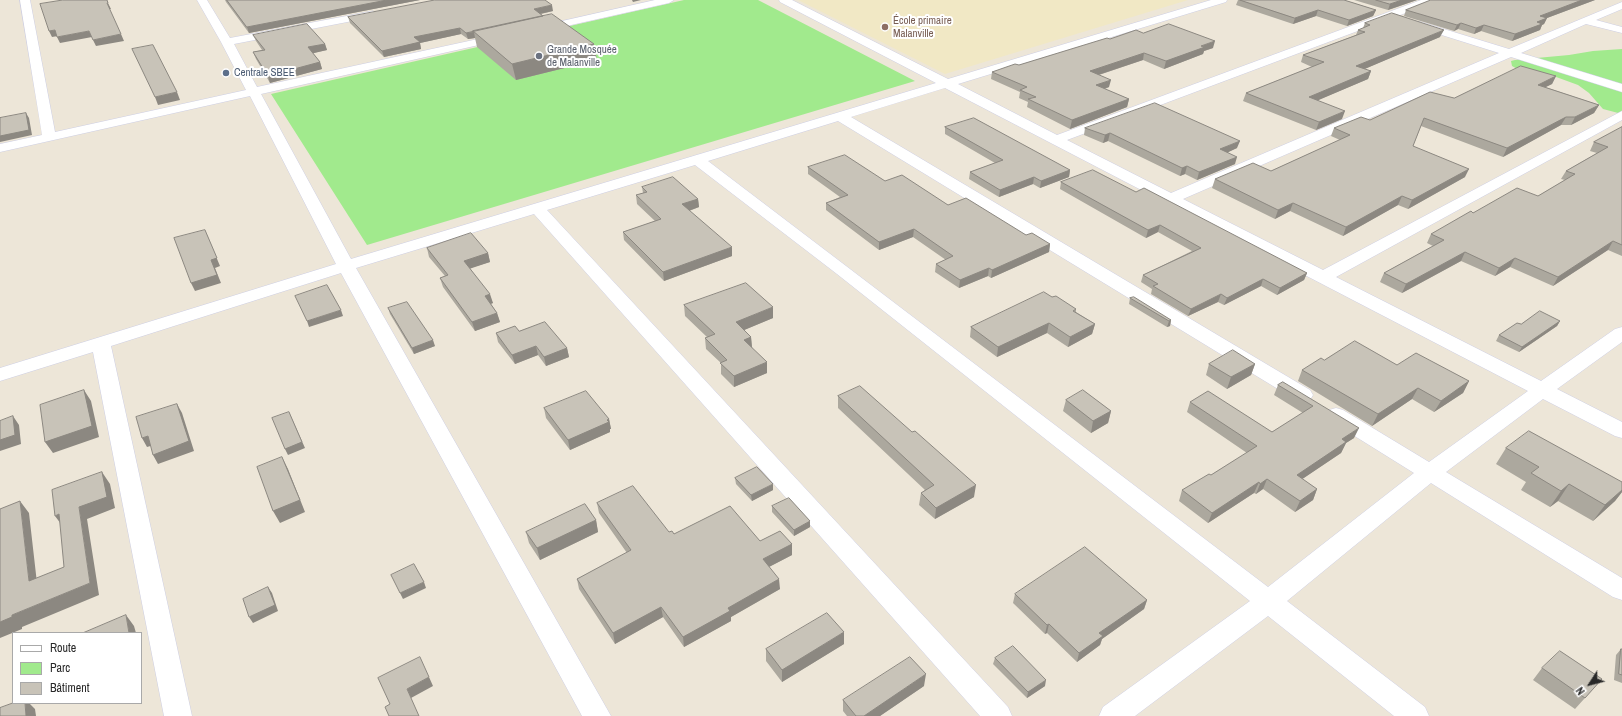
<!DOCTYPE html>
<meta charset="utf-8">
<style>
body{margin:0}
#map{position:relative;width:1622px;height:716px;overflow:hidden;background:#ede6d8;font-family:"Archivo Narrow",sans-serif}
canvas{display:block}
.legend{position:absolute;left:12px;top:632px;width:130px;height:72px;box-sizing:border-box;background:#fff;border:1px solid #a9a9a9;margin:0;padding:5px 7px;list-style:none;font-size:12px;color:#282828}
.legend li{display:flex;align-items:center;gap:8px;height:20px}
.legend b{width:20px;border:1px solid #a9a9a9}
.north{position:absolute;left:1570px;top:664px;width:40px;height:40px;-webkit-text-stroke:3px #fff;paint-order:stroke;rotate:234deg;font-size:11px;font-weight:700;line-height:16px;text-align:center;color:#282828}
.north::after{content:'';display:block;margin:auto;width:14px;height:18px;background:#282828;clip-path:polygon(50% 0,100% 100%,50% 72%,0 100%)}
</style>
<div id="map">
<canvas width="1622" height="716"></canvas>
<ul class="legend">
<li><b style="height:5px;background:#fff"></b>Route</li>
<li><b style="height:11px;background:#a1ea8d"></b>Parc</li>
<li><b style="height:11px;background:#c8c3b8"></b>Bâtiment</li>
</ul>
<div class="north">N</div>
</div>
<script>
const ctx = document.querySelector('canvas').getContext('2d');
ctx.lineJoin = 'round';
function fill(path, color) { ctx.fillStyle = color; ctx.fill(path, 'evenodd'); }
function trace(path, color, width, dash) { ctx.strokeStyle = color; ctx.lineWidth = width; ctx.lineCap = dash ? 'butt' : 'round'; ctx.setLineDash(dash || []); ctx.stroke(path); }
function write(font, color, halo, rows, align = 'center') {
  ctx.font = font + ' "Archivo Narrow",sans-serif'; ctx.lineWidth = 4; ctx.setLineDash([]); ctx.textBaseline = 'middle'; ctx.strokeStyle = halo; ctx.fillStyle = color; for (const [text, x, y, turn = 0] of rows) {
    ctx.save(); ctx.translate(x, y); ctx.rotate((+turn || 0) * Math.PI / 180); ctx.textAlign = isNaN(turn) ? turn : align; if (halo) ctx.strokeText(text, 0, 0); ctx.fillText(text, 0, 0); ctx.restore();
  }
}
fill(new Path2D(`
 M798,0H1188L945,74Z`), '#f1e8c5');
fill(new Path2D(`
 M684,0H758L915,81L367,245L271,94Z
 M1622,49V114L1603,109L1589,93L1578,85L1548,74L1521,71L1512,66L1511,61L1515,60L1569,55L1593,51Z`), '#a1ea8d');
const street = new Path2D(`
 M20,0H30L55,132L246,90L221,42L197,0H207L230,38L373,11L378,14L373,17L234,44L257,87L501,34L505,35L507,37L505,39L501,40L261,94L351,259L936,83L780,2L779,0H792L948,79L1211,0H1227L1226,2L958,84L1057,135L1421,0H1436L1435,2L1067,140L1171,193L1499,53L1413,26L1412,24L1413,22H1421L1509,49L1622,2V9L1596,20L1622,27V33L1586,24L1521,53L1622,84V92L1511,57L1183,199L1323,270L1622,111V120L1336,277L1541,381L1615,329L1622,327V342L1557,389L1622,422V438L1615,436L1543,399L1446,472L1622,578V600L1613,597L1431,483L1287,601L1425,707L1429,716H1394L1268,616L1135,716H1099L1103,707L1250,601L837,274L695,165L547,210L1008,707L1012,716H980L534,214L356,268L611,716H582L341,273L111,346L192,716H164L93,352L0,381V368L336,264L250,96L0,152V144L42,135ZM945,88L1528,391L1429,462L1343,410L1336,408L1329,410L1326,415L1329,420L1414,473L1268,587L708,161L838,121L1296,400L1303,402L1310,400L1313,395L1310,390L851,117Z
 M655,0H674L669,3L540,32L534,29L540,26Z`);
trace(street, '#cdcee3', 1);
fill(street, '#fff');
fill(new Path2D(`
 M225,0H420L249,33L226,2Z
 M1238,0H1344L1376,10L1373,16L1347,26L1316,16L1293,24L1236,5Z
 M1354,0H1417L1388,10Z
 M1431,0H1595L1547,18L1544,24L1542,25L1540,30L1512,41L1481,31L1474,34L1458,29L1454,31L1404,16L1406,10Z
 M553,11L541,14L597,60L516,80L477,47L475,38L468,39L461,34L420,43L421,49L384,57L350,23L348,17Z
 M1365,23L1440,37L1364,69L1371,71L1368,79L1318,100L1342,119L1316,130L1243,101L1246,93L1312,67L1301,62L1303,55L1356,35L1358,30L1363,28Z
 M1143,33L1213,48L1204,51L1203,54L1164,69L1143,60L1099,75L1109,87L1105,89L1129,99L1127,107L1070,129L1027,107L1028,102L1019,98L1020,92L991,79L992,72L1019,65L1110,39Z
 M253,35L325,44L327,50L313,53L320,62L322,69L270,83L256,59L253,52L262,50L256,41Z
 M1556,76L1552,84L1545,87L1599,105L1594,113L1571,125H1561L1503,157L1421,126L1413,146L1465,177L1408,209L1398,205L1343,236L1290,211L1275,219L1212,188L1215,179L1271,171L1340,140L1331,136L1334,128L1370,120L1454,98Z
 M945,127L1070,170L1069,177L1040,188L1033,184L999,197L969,179L970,172L995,163L945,134Z
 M1622,127V256L1608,250L1553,286L1510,267L1495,276L1461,261L1402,293L1380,282L1384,273L1433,246L1427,243L1431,234L1473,213L1538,196L1565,180L1561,179L1566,171L1597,153L1590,151L1594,142Z
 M1085,128L1237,148L1228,152L1235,164L1197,180L1185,174L1180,176L1108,141L1103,143L1084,135Z
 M808,167L885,181L1026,235L1050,244L1049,252L991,278L988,276L959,288L935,272L936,264L946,260L913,237L879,250L826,210V203L840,197L808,174Z
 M1061,182L1136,192L1307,273L1304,280L1277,295L1261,286L1224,305L1218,302L1188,316L1151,294L1152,289L1141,282L1143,275L1192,251L1158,232L1146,238L1060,189Z
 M642,187L698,199L699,207L689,211L732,256L664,281L624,240L623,232L655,221L637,204L636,195L643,193Z
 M427,248L488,253L490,262L470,268L493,303L491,304L497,313L500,322L475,331L443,287L440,278L445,276L429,257Z
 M1052,297L1076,309V312L1095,324L1092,334L1068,347L1047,333L997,357L970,337L971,327Z
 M1130,298L1171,320L1170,326L1167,327L1129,304Z
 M684,305L773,318L744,330L751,337L752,347L767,373L734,387L721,374V363L706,349L705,338L707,337L685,316Z
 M388,308L435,346L414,354L390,314Z
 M1560,321L1557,326L1519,352L1496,341L1499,335L1521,324Z
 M519,331L567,348L569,357L546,366L538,355L515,364L498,342L496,333Z
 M1324,360L1397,365L1469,381L1463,393L1434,412L1412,399L1372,426L1298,381L1302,370Z
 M1209,364H1255L1251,375L1227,389L1206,375Z
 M1283,382L1354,438L1346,443L1341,453L1302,479L1317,489L1313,500L1295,512L1263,489L1256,494L1254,493L1208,523L1179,501L1182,490L1211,475L1247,453L1187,412L1190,402L1272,432L1303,413L1274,395L1278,385Z
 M838,396L974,497L935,519L919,505L921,493L925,490L838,408Z
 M1066,400L1111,411L1108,423L1091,433L1063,411Z
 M544,408L609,419L611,429H610V432L570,450L546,418Z
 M1506,448L1622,482V492L1615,501L1593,521L1558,501L1550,507L1521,490L1526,482L1496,464Z
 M735,478L773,490L752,501L736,484Z
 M597,503L674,534L792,544V555L769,567L780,589L731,617V621L684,647L663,617L615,644L579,589L577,579L627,553L599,513Z
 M772,506L810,527L794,536L772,512Z
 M596,520L598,532L540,560L529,543L526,532Z
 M1015,594L1147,600L1144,609L1102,639L1100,645L1077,662L1047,633L1045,634L1013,603Z
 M844,644L782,682L766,661V649Z
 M1621,649H1622V683L1614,680L1616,655Z
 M995,658L1045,686L1027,698L993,664Z
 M1542,668L1602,679L1575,709L1533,680Z
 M924,686L880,716H847L843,711V700Z`), '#aca89e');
fill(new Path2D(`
 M387,0H420L249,33L247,27Z
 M632,0H641L633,2Z
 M1402,0H1417L1388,10L1390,4Z
 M1582,0H1595L1547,18L1544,24L1542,25L1540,30L1512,41L1515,34L1540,16Z
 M107,3H108L111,9H109Z
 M552,5L553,11L535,15L534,9Z
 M1318,10L1316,16L1293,24L1295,18Z
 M1376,10L1373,16L1347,26L1349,20Z
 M1461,23L1458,29L1454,31L1457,25Z
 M1484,25L1481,31L1474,34L1476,28Z
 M460,28L461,34L420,43L421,49L384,57L382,51L414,37Z
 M55,30L58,36L52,37L49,31Z
 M1444,30L1440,37L1353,74L1356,66Z
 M89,31L92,37L60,43L57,37Z
 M474,32L475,38L468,39L466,33Z
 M121,34L124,41L96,46L93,40Z
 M1215,41L1213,48L1204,51L1203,54L1164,69L1166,61L1201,46Z
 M325,44L327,50L310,54L308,47Z
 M594,44L597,60L516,80L512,64Z
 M1144,53L1143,60L1089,78L1090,71Z
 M320,62L322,69L270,83L268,76Z
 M1371,71L1368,79L1307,105L1309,97Z
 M1556,76L1552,84L1534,93L1538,85Z
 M1111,80L1109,87L1094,92L1096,85Z
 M177,92L180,100L158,105L155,97Z
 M1129,99L1127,107L1070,129L1072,120Z
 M1599,105L1594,113L1571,125L1575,117Z
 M1345,111L1342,119L1316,130L1319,122Z
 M26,113L29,118L32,135L0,142V136Z
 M1566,117L1561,125L1503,157L1507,148Z
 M1110,133L1108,141L1103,143L1105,135Z
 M1240,141L1237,148L1218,157L1220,149Z
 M1237,157L1235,164L1197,180L1199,172Z
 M1187,166L1185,174L1180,176L1182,168Z
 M1469,169L1465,177L1408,209L1412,200Z
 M1070,170L1069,177L1040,188L1041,181Z
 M1034,177L1033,184L999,197L1000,190Z
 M1402,196L1398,205L1343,236L1346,227Z
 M698,199L699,207L683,213L682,204Z
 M1293,203L1290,211L1275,219L1278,210Z
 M1160,225L1158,232L1146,238L1148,230Z
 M914,229L913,237L879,250V242Z
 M205,230L220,266L215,268L221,283L195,291L191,283Z
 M1613,241L1608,250L1553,286L1558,277Z
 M1050,244L1049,252L991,278L992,270Z
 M732,247V256L664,281L663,272Z
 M1465,252L1461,261L1402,293L1406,284Z
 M488,253L490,262L466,270L464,261Z
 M1515,258L1510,267L1495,276L1499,268Z
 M989,268L988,276L959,288L960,280Z
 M1307,273L1304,280L1277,295L1280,288Z
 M1263,279L1261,286L1224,305L1227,298Z
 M490,294L493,303L487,305L485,296Z
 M1221,294L1218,302L1188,316L1191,309Z
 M773,307V318L737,333L736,322Z
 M341,310L343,316L309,327L307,321Z
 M497,313L500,322L475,331L472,322Z
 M1171,320L1170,326L1167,327L1169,321Z
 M1560,321L1557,326L1519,352L1522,347Z
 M1049,323L1047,333L997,357L998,347Z
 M1095,324L1092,334L1068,347L1070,337Z
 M751,337L752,348L744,340Z
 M433,340L435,346L414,354L412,348Z
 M536,346L538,355L515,364L512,355Z
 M567,348L569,357L546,366L544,357Z
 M767,362V373L734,387V376Z
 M1255,364L1251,375L1227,389L1231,377Z
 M1469,381L1463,393L1434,412L1441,401Z
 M1418,388L1412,399L1372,426L1378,414Z
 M84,390L91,401L99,437L53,453L45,442Z
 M177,404L182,413L194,451L158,464L153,455Z
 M1111,411L1108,423L1091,433L1093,421Z
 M289,412L305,448L288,455L285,449Z
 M13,416L19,425L21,444L0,451V440Z
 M609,419L611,429H610V432L570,450L568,440Z
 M1359,428L1354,438L1346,443L1341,453L1292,486L1297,475L1342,439Z
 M148,436L154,445L147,447L142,438Z
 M282,457L288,469L305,512L280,523L273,511Z
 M102,472L110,484L115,508L87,519L99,595L22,627V629L0,638V622L12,615L90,583L79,507Z
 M1267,479L1263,489L1256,494L1260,484Z
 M1259,482L1254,493L1208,523L1212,513Z
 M773,484V490L752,501L751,495Z
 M1569,484L1558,501L1550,507L1561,491Z
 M976,485L974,497L935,519L936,508Z
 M1317,489L1313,500L1295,512L1300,501Z
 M1622,490V492L1615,501L1593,521L1605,505Z
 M20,501L29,513L38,592L29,581Z
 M59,514L64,528L55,516Z
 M596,520L598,532L540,560L537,548Z
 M810,521V527L794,536V530Z
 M792,544V555L763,570V559Z
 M779,579L780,589L731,617V621L684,647L683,637L728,608Z
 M424,582L426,588L403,599L400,593Z
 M268,587L272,593L278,611L253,623L249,617Z
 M1147,600L1144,609L1102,639L1100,645L1077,662L1079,653L1099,633Z
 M661,607L663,617L615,644L613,633Z
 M126,615L134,626L136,633H129Z
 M1049,624L1047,633L1045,634L1047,625Z
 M844,632V644L782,682V670Z
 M926,674L924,686L880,716H864Z
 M429,677L433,686L411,698L407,689Z
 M1046,680L1045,686L1027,698L1028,692Z
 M25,703H29L35,709L36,716H26Z`), '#8c8881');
const building = new Path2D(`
 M63,0H107L108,3H107L121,34L93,40L89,31L57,37L55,30L49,31L40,4Z
 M227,0H387L247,27Z
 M435,0H545L552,5L534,9L543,16L466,33L460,28L414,37L420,42L382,51L348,17Z
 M1240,0H1344L1376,10L1349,20L1318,10L1295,18Z
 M1376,0H1402L1390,4Z
 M1431,0H1582L1540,16L1547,18L1537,22L1542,24L1515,34L1484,25L1476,28L1461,23L1457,25L1406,10Z
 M1392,13L1444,30L1356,66L1371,71L1309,97L1345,111L1319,122L1246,93L1324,62L1303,55L1365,32L1358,30L1370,25L1365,23Z
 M552,14L594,44L512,64L473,31Z
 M307,24L325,44L308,47L320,62L268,76L253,52L265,50L253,35Z
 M1169,24L1215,41L1201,46L1205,47L1166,61L1144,53L1090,71L1111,80L1096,85L1129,99L1072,120L1028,99L1036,97L1020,90L1027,87L992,72L1015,64L1019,65L1107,38L1110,39L1136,30L1143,33Z
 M153,45L177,92L155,97L132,49Z
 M1521,66L1556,76L1538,85L1599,105L1575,117H1566L1507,148L1424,118L1413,146L1469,169L1412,200L1402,196L1346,227L1293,203L1278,210L1215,179L1253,163L1271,171L1350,135L1334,128L1361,117L1370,120L1430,92L1454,98Z
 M1155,103L1240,141L1220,149L1237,157L1199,172L1187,166L1182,168L1110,133L1105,135L1085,128Z
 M26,113L29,130L0,136V118Z
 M974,118L1070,170L1041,181L1034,177L1000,190L970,172L1003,160L945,127Z
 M1622,127V245L1613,241L1558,277L1515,258L1499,268L1465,252L1406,284L1384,273L1444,240L1431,234L1471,211L1473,213L1517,188L1538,196L1575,174L1566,171L1608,147L1594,142Z
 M845,155L885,181L902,175L948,205L966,198L1026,235L1032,233L1050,244L992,270L989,268L960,280L936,264L953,256L914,229L879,242L826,203L848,195L808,167Z
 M1093,170L1136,192L1144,188L1307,273L1280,288L1263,279L1227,298L1221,294L1191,309L1153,286L1158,284L1143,275L1201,248L1160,225L1148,230L1061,182Z
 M673,177L698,199L682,204L732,247L663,272L623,232L661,219L636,195L647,192L642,187Z
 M205,230L217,258L211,260L217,275L191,283L174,238Z
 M471,233L488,253L464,261L490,294L485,296L497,313L472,322L440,278L448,275L427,248Z
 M746,283L773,307L736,322L751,337L744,340L767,362L734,376L720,363L727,360L705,338L715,334L684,305Z
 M327,285L341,310L307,321L295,296Z
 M1044,292L1052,297L1056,296L1076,309L1073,311L1095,324L1070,337L1049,323L998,347L971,327Z
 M1134,297L1171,320L1169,321L1130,298Z
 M407,302L433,340L412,348L388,308Z
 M1540,311L1560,321L1522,347L1499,335L1517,323L1521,324Z
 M545,322L567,348L544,357L536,346L512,355L496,333L515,326L519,331Z
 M1355,341L1397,365L1416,353L1469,381L1441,401L1418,388L1378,414L1302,370L1321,358L1324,360Z
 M1233,350L1255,364L1231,377L1209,364Z
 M1283,382L1359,428L1342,439L1346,442L1297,475L1317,489L1300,501L1267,479L1260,484L1259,482L1212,513L1182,490L1209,474L1211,475L1257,446L1190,402L1208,391L1272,432L1313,406L1278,385Z
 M860,386L912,432L915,431L976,485L936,508L921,493L934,485L838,396Z
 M84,390L92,426L45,442L40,405Z
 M1083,390L1111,411L1093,421L1066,400Z
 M586,391L609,419L607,420L609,422L568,440L544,408Z
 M177,404L189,441L153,455L148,436L142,438L136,417Z
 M289,412L302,442L285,449L272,418Z
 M13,416L15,435L0,440V421Z
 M1529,431L1622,482V490L1605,505L1569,484L1561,491L1531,473L1539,467L1506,448Z
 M282,457L300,500L273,511L257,467Z
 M757,467L773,484L751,495L735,478Z
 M102,472L107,497L79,507L90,583L12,615V617L0,622V509L20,501L29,581L64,567L59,514L55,516L52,490Z
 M633,486L669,532L672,531L674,534L730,506L760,541L780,531L792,544L763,559L779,579L728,608L730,611L683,637L661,607L613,633L577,579L631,550L597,503Z
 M789,498L810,521L794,530L772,506Z
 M585,504L596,520L537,548L526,532Z
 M1085,547L1147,600L1099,633L1103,636L1079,653L1049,624L1047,625L1015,594Z
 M414,564L424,582L400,593L391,575Z
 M268,587L275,605L249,617L243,599Z
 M827,613L844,632L782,670L766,649Z
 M126,615L129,633H83Z
 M1013,646L1046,680L1028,692L995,658Z
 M1621,649H1622V675L1619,674Z
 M1560,651L1602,679L1585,698L1542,668Z
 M420,657L429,677L407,689L419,716H389L385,707L390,704L378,678Z
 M910,657L926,674L864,716H856L843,700Z
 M13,703H25L26,716H0V708Z`);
fill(building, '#c8c3b8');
trace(building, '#8c8881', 1);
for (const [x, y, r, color] of [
 [885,27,4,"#8d6e63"],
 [539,56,4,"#6b7280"],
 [226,73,4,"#5c6f8a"]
]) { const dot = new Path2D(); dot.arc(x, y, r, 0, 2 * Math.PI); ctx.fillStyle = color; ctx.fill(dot); trace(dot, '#fff', 1.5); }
write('11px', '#785e54', '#fff', [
 ["École primaire",893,21],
 ["Malanville",893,34]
], 'left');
write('11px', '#5b616d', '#fff', [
 ["Grande Mosquée",547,50],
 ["de Malanville",547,63]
], 'left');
write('11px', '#4e5e75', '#fff', [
 ["Centrale SBEE",234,73]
], 'left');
</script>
